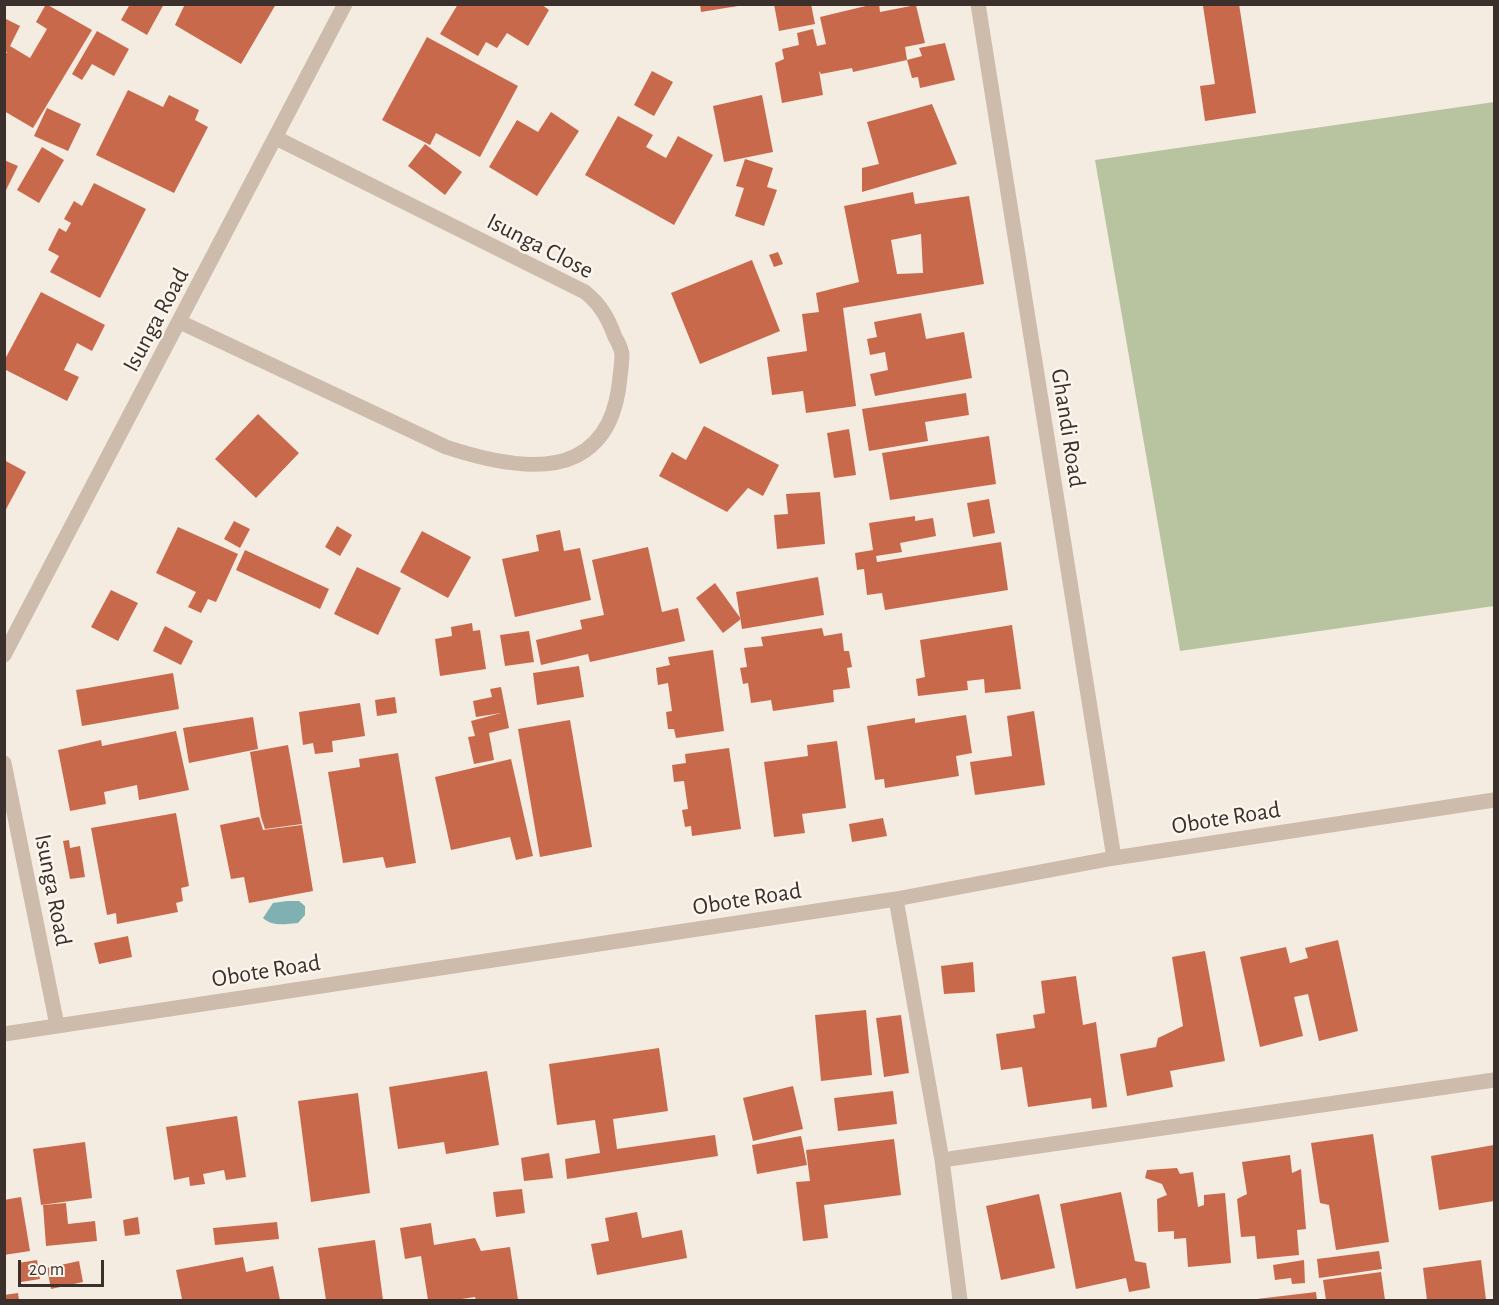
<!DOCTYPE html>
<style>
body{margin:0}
#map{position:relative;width:1499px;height:1305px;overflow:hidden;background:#f4ebe1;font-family:"Alegreya Sans",sans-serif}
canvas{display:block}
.frame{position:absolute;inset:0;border:6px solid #3b302b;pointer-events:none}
.scale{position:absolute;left:18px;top:1260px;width:86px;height:27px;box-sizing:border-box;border:3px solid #3b302b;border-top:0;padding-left:8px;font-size:18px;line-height:21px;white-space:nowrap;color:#3b302b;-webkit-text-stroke:4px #fbf5ee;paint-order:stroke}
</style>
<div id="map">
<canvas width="1499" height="1305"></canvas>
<div class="frame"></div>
<div class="scale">20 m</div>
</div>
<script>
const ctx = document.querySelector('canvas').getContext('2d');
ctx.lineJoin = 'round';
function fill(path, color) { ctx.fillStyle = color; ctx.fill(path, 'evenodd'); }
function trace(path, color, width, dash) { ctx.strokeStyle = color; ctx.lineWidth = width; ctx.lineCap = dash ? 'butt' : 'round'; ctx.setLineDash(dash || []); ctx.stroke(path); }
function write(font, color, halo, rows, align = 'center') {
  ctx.font = font + ' "Alegreya Sans",sans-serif'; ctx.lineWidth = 5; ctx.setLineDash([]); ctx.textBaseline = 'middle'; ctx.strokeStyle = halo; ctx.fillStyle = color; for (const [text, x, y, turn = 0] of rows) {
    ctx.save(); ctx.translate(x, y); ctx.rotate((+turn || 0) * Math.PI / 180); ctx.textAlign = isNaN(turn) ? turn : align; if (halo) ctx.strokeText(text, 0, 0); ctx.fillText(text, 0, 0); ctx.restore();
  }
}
fill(new Path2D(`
 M1494,102V606L1180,651L1095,160Z`), '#b8c4a0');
fill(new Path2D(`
 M287,901H299L305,906V915L298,923C285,924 273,927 263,918L273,903Z`), '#7fb0b2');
fill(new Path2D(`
 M46,4L92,30L33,128L4,111V56L7,52L4,51V18L20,26L10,46L30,58L47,29L36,22Z
 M130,4H164L147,35L121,20Z
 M185,4H276L241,64L175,25Z
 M458,4H541L549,10L528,46L507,33L497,48L486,42L478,56L440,34Z
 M700,4H738V6L701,12Z
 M774,4H811L815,24L779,31Z
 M874,4H879L880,12L916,5L925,43L905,47L907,60L853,72L852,68L821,74L819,71L823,95L782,103L775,63L784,59L782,49L799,45L797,33L813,29L817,46L826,44L820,17Z
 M1211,4H1239L1256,113L1205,121L1200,86L1215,84L1203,6Z
 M97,31L129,49L114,76L92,64L82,80L72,74Z
 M427,37L518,86L480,157L436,133L430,145L382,120Z
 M945,43L955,80L920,88L918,77L912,78L907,60L922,56L919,48Z
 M652,71L673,82L654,116L634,105Z
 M128,90L163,107L169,95L199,110L195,120L208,127L174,193L96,155Z
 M762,95L773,152L724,162L713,106Z
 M932,104L957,164L862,192V168L879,164L867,122Z
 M47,108L81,124L68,151L34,136Z
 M551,112L579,131L537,196L489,167L517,120L538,132Z
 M618,116L653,135L646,147L666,158L678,136L713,155L674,225L585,175Z
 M425,144L462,172L445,195L408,166Z
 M42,147L64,160L39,203L17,190Z
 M745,159L773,168L767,187L777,190L764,226L735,216L744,188L736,186Z
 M4,160L18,166L4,194Z
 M94,183L146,209L100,298L50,272L59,256L48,250L59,228L66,232L71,223L64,219L74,201L82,206Z
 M913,192L915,204L969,196L984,284L843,308L856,406L806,413L803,391L772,395L767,357L807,351L802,314L819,312L816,293L859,282L844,206ZM921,234L923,273L897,274L891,240Z
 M778,252L783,264L774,267L769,255Z
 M752,260L780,331L700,364L671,293Z
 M41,292L105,325L92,351L77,343L64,370L79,377L67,401L4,369V361Z
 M921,313L926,339L964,332L972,378L875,396L870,374L888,370L885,352L870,355L867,339L877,337L874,322Z
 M966,393L969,415L925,422L928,441L869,451L862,409Z
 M258,414L299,453L256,498L215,459Z
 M704,426L779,465L763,496L748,488L727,512L659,476L672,452L686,460Z
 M849,429L856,475L834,478L827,433Z
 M989,436L996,484L890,500L882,453Z
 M4,460L26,472L4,513Z
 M820,492L825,544L777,549L774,515L788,514L786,494Z
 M989,499L995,533L973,537L967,503Z
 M915,516V521L933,518L936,536L900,543L902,552L876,556L877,562L1001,542L1008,590L885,610L882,593L867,595L864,569L857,570L855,553L873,550L869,523Z
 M234,521L250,529L240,548L224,539Z
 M337,526L352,535L340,556L325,547Z
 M178,527L238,554L216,602L208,599L201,613L188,607L196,592L156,573Z
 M560,530L564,551L580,548L591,600L515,617L502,559L539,551L536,535Z
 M422,531L471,557L448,598L400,572Z
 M648,547L662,612L678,608L685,641L590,662L588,654L541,665L536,640L582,629L580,620L604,615L592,560Z
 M245,550L329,589L320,609L236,570Z
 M357,567L401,588L378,635L334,614Z
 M818,577L824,615L742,629L736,592Z
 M715,583L741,619L723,633L696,598Z
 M111,590L138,603L118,641L91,627Z
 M472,623L473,631L480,630L486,669L440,676L435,639L452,636L451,627Z
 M1012,625L1021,689L985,693L984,679L967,681L968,690L918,696L916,679L925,677L920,640Z
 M165,626L193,641L181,665L153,651Z
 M822,628L824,636L842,633L844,651H849L852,667L847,668L850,688L833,690L834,702L773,711L771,700L751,703L748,683L743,684L740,668L747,667L744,648L763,646L761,637Z
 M529,631L534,662L505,666L500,635Z
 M713,650L724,731L676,738L674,729H668L666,712L672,711L668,683L658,685L656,668L670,665L668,657Z
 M579,666L584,697L537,705L533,673Z
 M173,673L179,709L82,726L76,690Z
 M501,687L509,728L489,733L494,760L474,764L468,737L475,736L471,721L501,713L476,717L473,701L492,697L490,689Z
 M395,697L397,713L377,716L375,700Z
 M360,703L365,736L332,741L333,752L315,754L313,743L303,745L299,712Z
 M1034,711L1045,785L975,795L970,762L1012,756L1007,716Z
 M966,715L972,753L956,756L959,776L885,788L884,779L875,780L867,726L915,718V723Z
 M253,717L258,749L189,763L183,728Z
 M570,720L592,847L540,857L518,729Z
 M176,731L189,790L139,800L137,785L104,792L106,804L70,811L58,750L101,740L102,746Z
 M837,741L846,808L802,814L805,833L774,837L764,762L808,756L807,745Z
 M288,745L302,824L265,829L261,817L250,752Z
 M729,748L741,829L692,836L691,826L685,827L682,810L688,809L684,781L674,782L672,765L686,763L685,754Z
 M398,753L416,863L386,868L383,857L343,863L328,772L360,767L359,759Z
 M511,759L533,856L516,860L510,837L451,850L435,777Z
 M176,813L189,886L181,888L183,901L176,903L178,912L117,924L116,913L107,915L91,828Z
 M259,817L263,830L302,825L313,891L249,903L244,877L231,879L220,825Z
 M883,818L887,836L852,842L849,824Z
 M69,840L70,848L80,846L85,877L70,879L63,841Z
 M128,936L132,957L99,964L94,943Z
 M1338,940L1358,1031L1319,1041L1308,994L1294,997L1303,1036L1260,1047L1240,957L1286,947L1290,963L1308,958L1305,948Z
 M1205,951L1225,1061L1170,1071L1173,1087L1127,1096L1120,1054L1156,1047L1158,1038L1183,1026L1172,957Z
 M973,962L975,992L944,994L941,966Z
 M1076,976L1083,1025L1096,1022L1107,1107L1092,1109L1091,1098L1028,1107L1022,1067L1001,1070L996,1034L1035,1028L1033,1015L1045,1013L1041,981Z
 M866,1010L872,1075L821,1081L815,1015Z
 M901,1015L909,1073L884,1077L876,1018Z
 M659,1048L668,1111L613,1119L617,1149L715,1135L718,1156L567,1179L565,1159L600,1153L595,1120L557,1125L549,1064Z
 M487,1071L499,1145L446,1154L444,1142L398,1149L389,1087Z
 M793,1086L803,1129L753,1141L743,1098Z
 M893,1091L897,1124L838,1131L834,1098Z
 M358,1093L370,1193L311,1202L298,1101Z
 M237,1116L246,1177L226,1180L224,1170L203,1174L205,1184L190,1186L189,1177L174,1180L166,1127Z
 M1373,1134L1389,1242L1336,1250L1329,1205L1320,1203L1311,1143Z
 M801,1136L807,1165L757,1174L752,1145Z
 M894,1139L901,1195L824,1205L828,1238L803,1241L796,1182L810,1181L806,1150Z
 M85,1142L92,1198L41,1205L33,1149Z
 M1494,1145V1201L1439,1210L1431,1156Z
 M549,1153L553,1178L524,1181L521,1158Z
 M1290,1155L1292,1173L1301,1169L1306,1229L1297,1230L1299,1255L1257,1259L1255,1236L1241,1237L1237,1199L1247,1194L1242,1162Z
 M1177,1168L1180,1174L1193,1172L1198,1207L1204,1205V1195L1225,1193L1231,1263L1188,1267L1186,1238L1174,1239V1231L1158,1232L1157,1199L1167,1195L1162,1184L1145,1178L1147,1170Z
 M522,1189L525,1213L496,1217L493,1192Z
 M1121,1192L1135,1261L1146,1263L1150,1288L1129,1292L1126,1278L1076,1289L1060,1204Z
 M1039,1194L1055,1268L1001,1280L986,1206Z
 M21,1197L30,1251L4,1255V1200Z
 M66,1203L68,1224L95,1221L97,1241L46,1246L43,1205Z
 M637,1212L642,1238L682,1230L687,1258L597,1275L591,1244L609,1241L605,1218Z
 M138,1217L140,1234L125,1236L123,1220Z
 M277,1222L279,1239L215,1245L213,1228Z
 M431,1223L434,1245L475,1238L481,1251L510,1247L518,1300H476L475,1297L455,1300H428L421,1256L405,1259L400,1228Z
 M375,1240L383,1300H326L318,1248Z
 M1379,1251L1382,1269L1319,1278L1317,1259Z
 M243,1257L246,1272L273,1266L280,1300H177L182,1299L176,1270Z
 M37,1260L40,1279L21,1282L18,1263Z
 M1304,1260L1305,1283L1292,1284L1291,1278L1275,1280L1273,1265Z
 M1481,1260L1486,1300H1427L1423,1268Z
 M79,1261L83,1282L51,1289L47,1268Z
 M1381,1272L1385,1300H1326L1323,1280Z
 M1316,1292L1317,1300H1257V1299Z
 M18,1293L19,1300H4V1295Z`), '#c8694b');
trace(new Path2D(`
 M978,4L1114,858
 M180,322L446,447C482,459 539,474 576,456C607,440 617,410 620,377C621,369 622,361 622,354C621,348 618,342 615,337C608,318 601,305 585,292L276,138
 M4,655L345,4
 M4,763L57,1025
 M896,899L942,1160L960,1300
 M4,1034L896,899L1114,858L1494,800
 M942,1160L1494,1080`), '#cdbbac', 15);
write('24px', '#3b302b', '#fbf5ee', [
 ["Isunga Close",540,246,27],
 ["Isunga Road",156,320,-62],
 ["Ghandi Road",1068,428,81],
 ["Obote Road",1226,818,-9],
 ["Isunga Road",53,890,79],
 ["Obote Road",747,899,-9],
 ["Obote Road",266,971,-9]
]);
</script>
